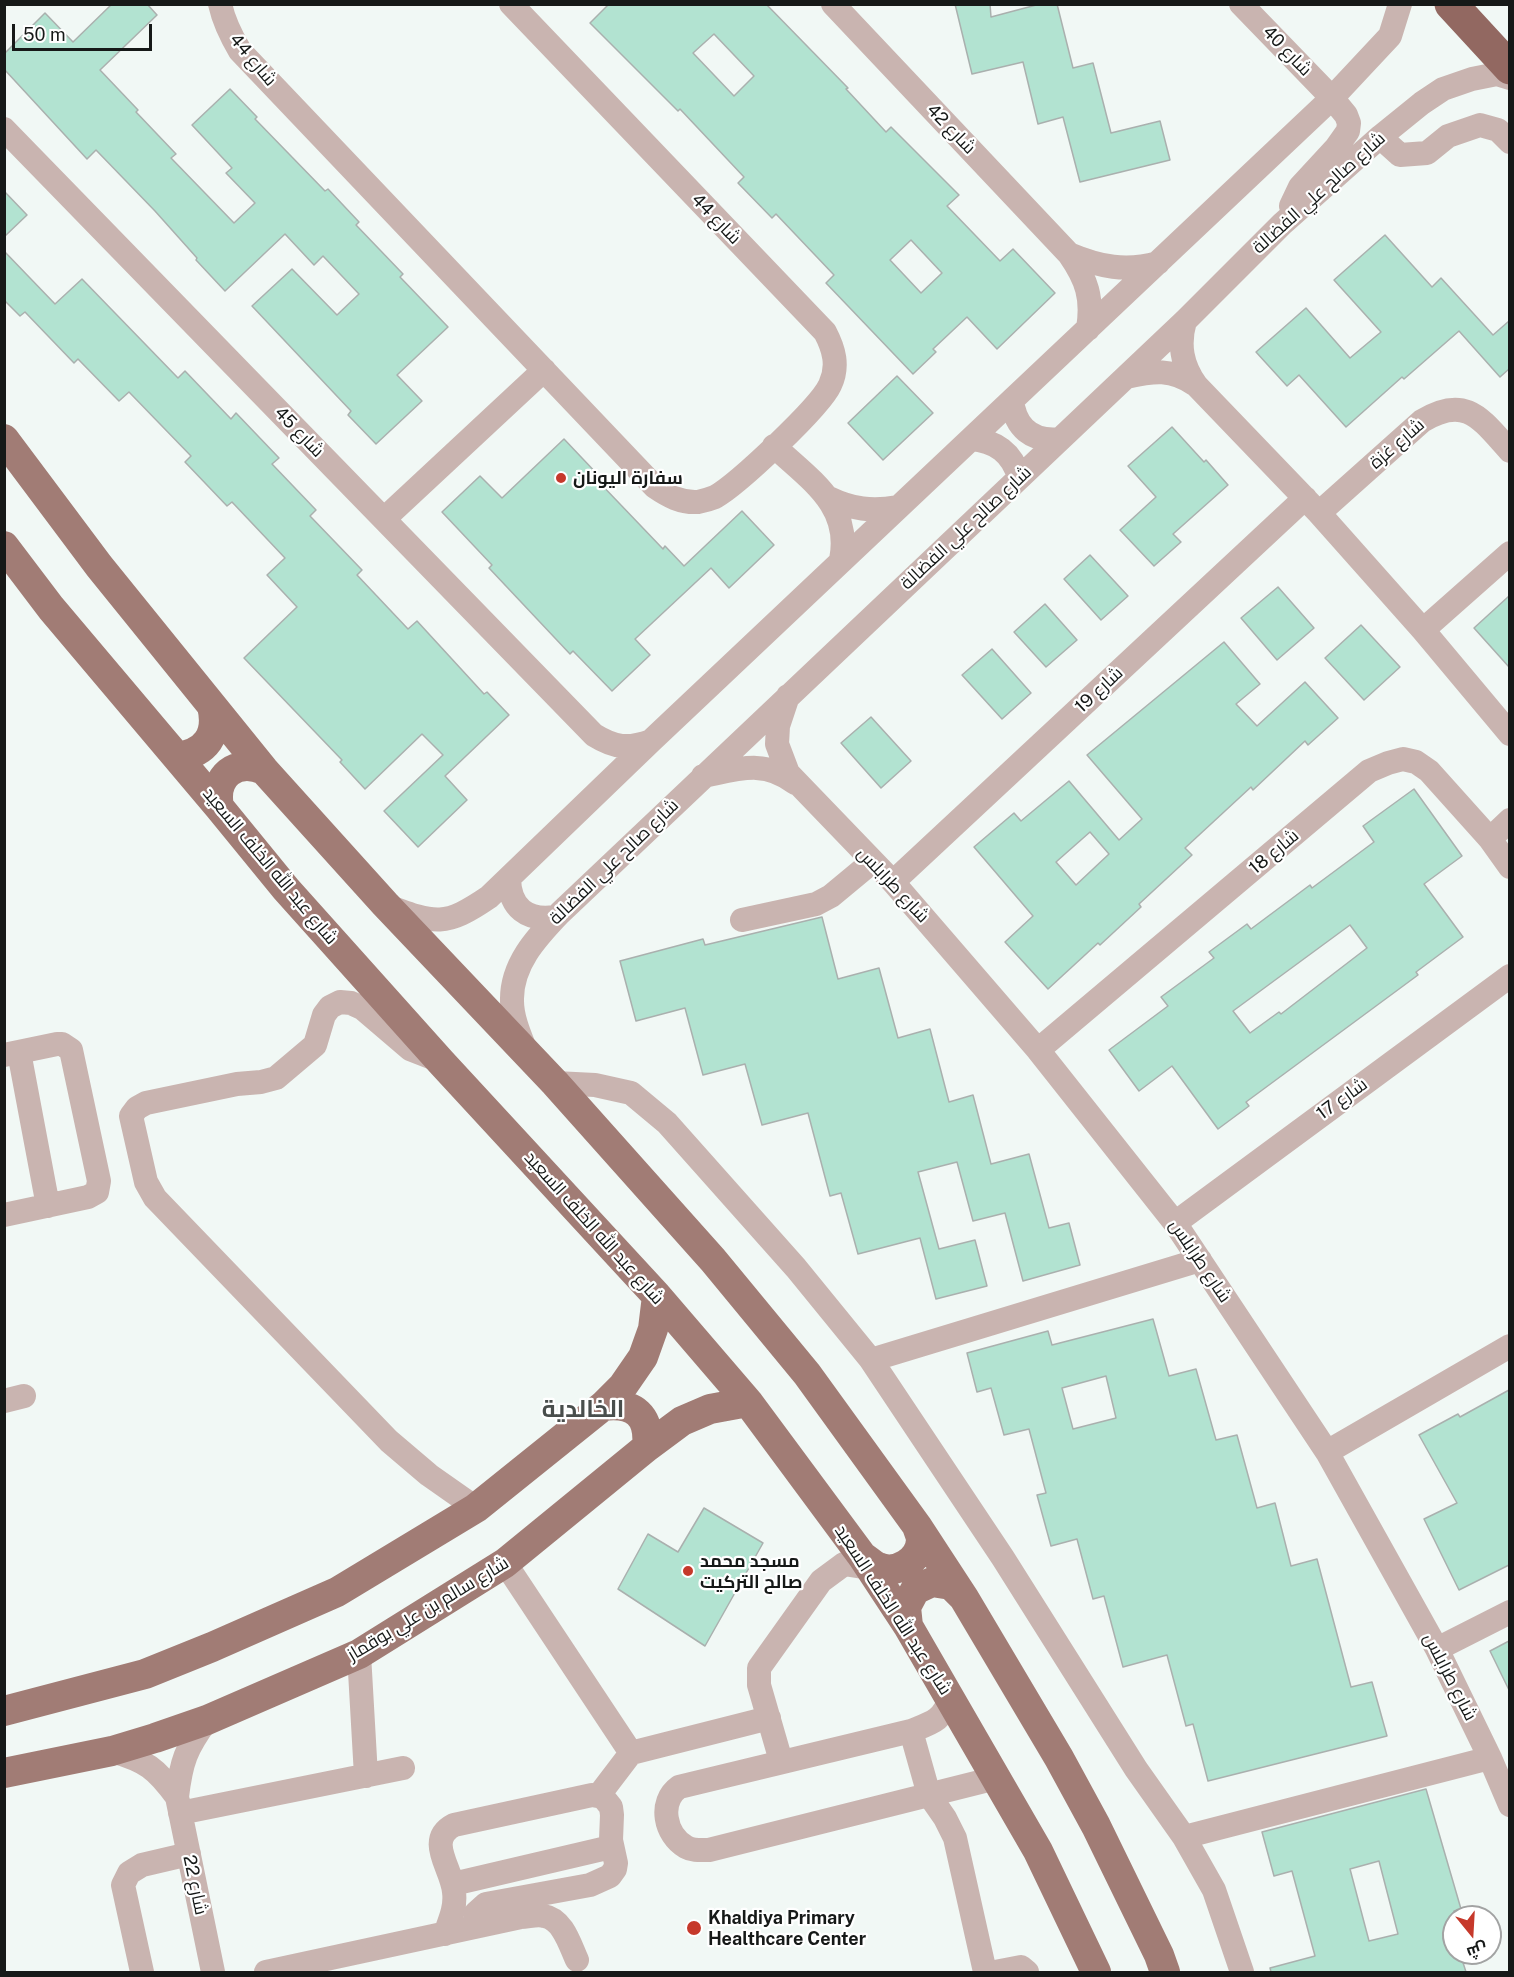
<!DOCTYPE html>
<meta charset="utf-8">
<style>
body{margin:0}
#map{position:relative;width:1514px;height:1977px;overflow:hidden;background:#f1f8f5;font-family:"Public Sans",Cairo,sans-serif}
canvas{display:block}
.frame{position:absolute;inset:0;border:6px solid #161918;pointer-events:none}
.north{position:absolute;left:1442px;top:1905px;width:60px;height:60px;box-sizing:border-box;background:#fff;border:2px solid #a2a3a3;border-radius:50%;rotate:162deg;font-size:16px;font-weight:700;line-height:24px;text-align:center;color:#161918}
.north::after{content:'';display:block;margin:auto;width:21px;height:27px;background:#c6392b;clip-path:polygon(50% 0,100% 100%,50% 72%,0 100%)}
.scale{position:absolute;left:12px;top:24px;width:140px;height:27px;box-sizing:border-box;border:3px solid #161918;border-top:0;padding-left:8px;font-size:18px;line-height:21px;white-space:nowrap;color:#161918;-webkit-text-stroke:4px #fff;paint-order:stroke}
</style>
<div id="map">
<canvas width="1514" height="1977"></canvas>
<div class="frame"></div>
<div class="north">ش</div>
<div class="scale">50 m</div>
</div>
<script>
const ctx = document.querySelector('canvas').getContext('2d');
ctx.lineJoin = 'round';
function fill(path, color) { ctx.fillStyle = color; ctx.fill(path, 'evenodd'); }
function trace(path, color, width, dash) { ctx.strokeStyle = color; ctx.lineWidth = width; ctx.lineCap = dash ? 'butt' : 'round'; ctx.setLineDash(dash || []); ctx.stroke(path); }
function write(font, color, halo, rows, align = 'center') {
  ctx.font = font + ' "Public Sans",Cairo,sans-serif'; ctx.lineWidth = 4.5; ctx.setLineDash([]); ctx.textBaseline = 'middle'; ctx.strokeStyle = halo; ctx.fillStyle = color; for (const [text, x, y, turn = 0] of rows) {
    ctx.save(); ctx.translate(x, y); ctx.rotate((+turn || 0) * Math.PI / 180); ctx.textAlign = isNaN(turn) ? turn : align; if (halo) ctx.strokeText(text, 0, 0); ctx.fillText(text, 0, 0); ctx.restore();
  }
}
const building = new Path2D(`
 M112,4H147L157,15L100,70L138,110L136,112L176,154L171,158L234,223L255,203L226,173L232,168L192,125L230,89L257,117L255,119L325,191L328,189L359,222L356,225L403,274L400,277L448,327L397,375L422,401L376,444L348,415L351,411L252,306L292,269L337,315L359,294L323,256L314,265L285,234L225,291L196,260L197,258L155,211L96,150L87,159L4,69V54L45,13L73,42Z
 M609,4H766L848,88L846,89L886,132L891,127L959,195L947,206L1000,261L1013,249L1055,293L997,349L967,317L933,349L936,352L913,374L826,283L834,275L776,214L772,218L738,183L744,177L680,109L678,111L590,23ZM714,34L754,76L734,96L693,53ZM911,240L942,273L921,293L890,260Z
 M955,4H990L991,17L1040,4H1057L1073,68L1093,63L1111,133L1160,121L1170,160L1080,182L1063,117L1038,124L1023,62L972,74Z
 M4,191L27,215L4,237Z
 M1385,235L1432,287L1441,278L1493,335L1509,321V369L1500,377L1459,331L1404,379L1402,377L1346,427L1299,375L1287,386L1256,352L1306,308L1350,358L1381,332L1334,280Z
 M4,251L55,304L82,279L178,378L185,371L231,419L236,413L279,458L272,464L316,510L310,516L362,570L357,575L408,629L417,621L484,694L487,692L509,715L445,776L467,800L418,847L384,811L443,755L422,734L365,789L340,762L342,760L244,658L297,607L267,575L285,558L232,502L227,506L185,462L191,456L129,392L119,401L78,359L74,363L25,312L20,316L4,300Z
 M897,376L933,413L883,460L848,423Z
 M1172,427L1204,462L1206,460L1228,485L1173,534L1181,542L1154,566L1120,530L1156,497L1128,466Z
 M564,439L600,477L597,480L663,549L665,546L684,566L742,511L774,545L729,588L711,568L635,639L650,655L612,691L573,651L570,654L489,568L492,565L442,512L480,476L502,498Z
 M1090,555L1128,596L1101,620L1064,579Z
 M1278,587L1314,628L1277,660L1241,618Z
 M1509,596V667L1474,628Z
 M1045,604L1077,640L1046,667L1014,632Z
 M1361,625L1400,667L1364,700L1325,658Z
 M1224,642L1260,684L1236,704L1257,726L1305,682L1338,718L1308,745L1305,741L1253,790L1251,787L1185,848L1192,855L1139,904L1141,907L1100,945L1098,943L1048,989L1005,942L1033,916L974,847L1014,813L1021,821L1069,781L1119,840L1142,819L1087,755ZM1090,832L1109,854L1076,885L1056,862Z
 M992,649L1031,693L1002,719L962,675Z
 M871,717L911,761L881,788L841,743Z
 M1414,789L1462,856L1424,884L1463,937L1416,972L1418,975L1246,1102L1249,1106L1218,1129L1172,1066L1139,1091L1109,1050L1168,1006L1161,997L1214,958L1209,952L1247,924L1251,929L1310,885L1312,888L1374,842L1363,826ZM1350,925L1367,948L1281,1014L1279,1012L1250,1033L1233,1011Z
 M822,917L838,979L879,968L898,1038L930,1029L949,1102L973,1095L991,1164L1029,1154L1049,1228L1069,1223L1080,1265L1023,1281L1005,1213L973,1221L957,1162L918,1172L939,1249L975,1240L987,1286L936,1299L920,1238L858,1254L841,1193L830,1196L808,1113L762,1125L745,1064L703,1075L685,1008L636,1021L620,961L703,939L705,945Z
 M1153,1319L1169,1376L1196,1369L1216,1440L1237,1435L1257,1508L1275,1503L1291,1566L1317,1559L1351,1687L1372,1682L1387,1736L1208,1781L1193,1724L1186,1726L1167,1655L1123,1667L1104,1596L1093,1599L1077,1539L1051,1546L1037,1495L1046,1493L1029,1429L1004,1435L991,1388L977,1392L967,1353L1048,1331L1052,1345ZM1106,1376L1116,1418L1073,1429L1062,1388Z
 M1509,1390V1565L1459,1590L1424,1519L1457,1503L1419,1435L1458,1414L1460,1417Z
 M704,1508L763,1543L705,1646L618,1589L648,1534L678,1552Z
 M1509,1641V1690L1490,1651Z
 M1426,1789L1461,1909L1454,1911V1953H1460L1466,1972H1271L1270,1968L1315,1956L1292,1871L1274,1876L1262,1832ZM1379,1861L1398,1934L1369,1941L1350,1869Z`);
fill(building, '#b2e3d1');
trace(building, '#aab0ae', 1.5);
trace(new Path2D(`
 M220,4C224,22 231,36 240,51L655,487C668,496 681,503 698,502C703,501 710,499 715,497C738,484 820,407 830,385C839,366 834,349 825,332L511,4
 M833,4L1069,254C1087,280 1093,298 1088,329
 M1241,4L1332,98L1346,115L1349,123L1348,131L1336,148L1300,187L1291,206
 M4,129L594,735C615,748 628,749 651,741
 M1380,137L1400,155L1427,153L1448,136L1480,125L1498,130L1510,142
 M1069,254C1100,267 1126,272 1158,263
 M1185,321C1178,345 1182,365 1196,385L1319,513L1423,630L1510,734
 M1126,377C1154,371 1171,368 1196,385
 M1012,400C1015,428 1032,442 1060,439
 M971,439C996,441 1012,453 1019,477
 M774,446C810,480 852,505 841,560
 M829,498C852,509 872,512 898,507
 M1319,513L1422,421C1466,394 1481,419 1510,451
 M384,519L544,370
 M1423,630L1510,553
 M788,696L778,726L777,744L788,773L893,882L1038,1050L1175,1223L1327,1452L1437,1649L1490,1758L1510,1805
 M703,776C738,769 765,759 795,783
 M1490,839L1510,820
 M509,879C510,908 527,921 555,917
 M893,882L1305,498
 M387,906C436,924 445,927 489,897L651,741L1332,98L1390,36L1400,4
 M742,920L816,904L831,896L872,862
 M1038,1050L1369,771L1388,763L1403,759L1416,762L1429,771L1490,839L1510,867
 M526,1051C520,1036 512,1018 512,1001C511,965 536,938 560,913L1185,321L1282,224L1380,137L1422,103L1443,89L1472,79L1497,74L1510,78
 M19,1052L48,1206
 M4,1055L57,1044H62L71,1050L99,1181L97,1192L88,1197L4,1215
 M433,1058L410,1049L362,1008L351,1003L340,1002L330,1007L324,1015L315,1045L276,1078L261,1082L237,1084L146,1103L137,1108L131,1116L146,1182L155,1198L389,1441L429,1475L476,1508
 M555,1083L595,1085L631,1093L667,1123L796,1268L871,1360L1003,1558L1136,1769L1184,1837L1214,1890L1242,1972
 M1175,1223L1510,976
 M871,1360L1200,1260
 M4,1401L24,1396
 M1327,1452L1510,1346
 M505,1563L631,1753
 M1437,1649L1510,1612
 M359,1654L366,1776
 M951,1698C941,1721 934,1722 911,1731L679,1787C658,1802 665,1835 686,1847C693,1851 701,1850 709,1850L996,1778
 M207,1720C186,1748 181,1762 177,1797L213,1972
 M911,1731L929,1795L945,1818L955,1838L985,1972
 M112,1751C146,1761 156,1768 177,1797
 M781,1761L759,1685V1668L821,1581L844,1564L869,1568
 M599,1795L631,1753L769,1718
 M180,1813L403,1768
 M1184,1837L1490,1758
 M453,1884L611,1847
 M445,1934C450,1920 456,1907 454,1892C452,1868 425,1840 454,1825L592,1795L603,1797L611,1807L612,1815L611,1840L616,1863L615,1869L610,1876L590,1885L486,1904L476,1913L475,1927
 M142,1972L123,1885L129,1873L142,1865L189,1854
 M266,1972L521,1917C528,1917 537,1914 544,1916C563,1919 570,1945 577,1960
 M995,1972L1021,1967L1027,1972`), '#c9b4b0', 24);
trace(new Path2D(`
 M4,439L99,566L264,770L385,904L555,1083L713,1260L807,1374L917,1526L964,1598L1059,1758L1096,1826L1159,1955L1165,1972
 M4,546L51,608L219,807L286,889L441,1062L657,1296L748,1402L862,1556L908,1626L1038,1851L1096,1972
 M177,757C206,753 219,735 212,706
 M219,807C213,776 236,758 264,770
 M603,1406C635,1402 650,1416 647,1447
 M862,1556C867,1559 872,1564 878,1567C896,1575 920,1561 921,1540C921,1536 918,1530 917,1526
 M908,1626L906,1607L915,1590L932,1582L951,1585L964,1598
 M4,1711L145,1674L212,1647L337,1592L476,1508L603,1406L623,1386L643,1357L653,1329L657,1296
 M4,1773L112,1751L155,1738L207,1720L359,1654L505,1563L647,1447L682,1421L710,1409L748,1402`), '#a17c75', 30);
trace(new Path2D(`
 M1451,4L1510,68`), '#926861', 33);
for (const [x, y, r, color] of [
 [561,478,6,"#c6392b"],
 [688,1571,6,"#c6392b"],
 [694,1928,8,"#c6392b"]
]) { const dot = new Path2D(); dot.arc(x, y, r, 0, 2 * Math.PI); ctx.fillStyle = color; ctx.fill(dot); trace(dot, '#fff', 2); }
write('18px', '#161918', '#fff', [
 ["شارع 40",1287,51,46],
 ["شارع 44",253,60,50],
 ["شارع 42",951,129,46],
 ["شارع صالح علي الفضالة",1319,193,-42],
 ["شارع 44",716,219,46],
 ["شارع 45",299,432,46],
 ["شارع غزة",1397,444,-41],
 ["شارع صالح علي الفضالة",966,528,-43],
 ["شارع 19",1099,690,-43],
 ["شارع 18",1274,852,-40],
 ["شارع صالح علي الفضالة",614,862,-44],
 ["شارع عبد الله الخلف السعيد",270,866,50],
 ["شارع طرابلس",893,885,47],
 ["شارع 17",1342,1099,-36],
 ["شارع عبد الله الخلف السعيد",594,1228,48],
 ["شارع طرابلس",1200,1261,56],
 ["شارع سالم بن علي بوقماز",428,1609,-31],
 ["شارع عبد الله الخلف السعيد",893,1610,57],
 ["شارع طرابلس",1450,1677,63],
 ["شارع 22",195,1885,78]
]);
write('bold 18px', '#161918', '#fff', [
 ["سفارة اليونان",573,478],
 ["مسجد محمد",700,1561],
 ["صالح التركيت",700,1582],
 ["Khaldiya Primary",708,1918],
 ["Healthcare Center",708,1939]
], 'left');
write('bold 24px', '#494e4c', '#fff', [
 ["الخالدية",583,1410]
]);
</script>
